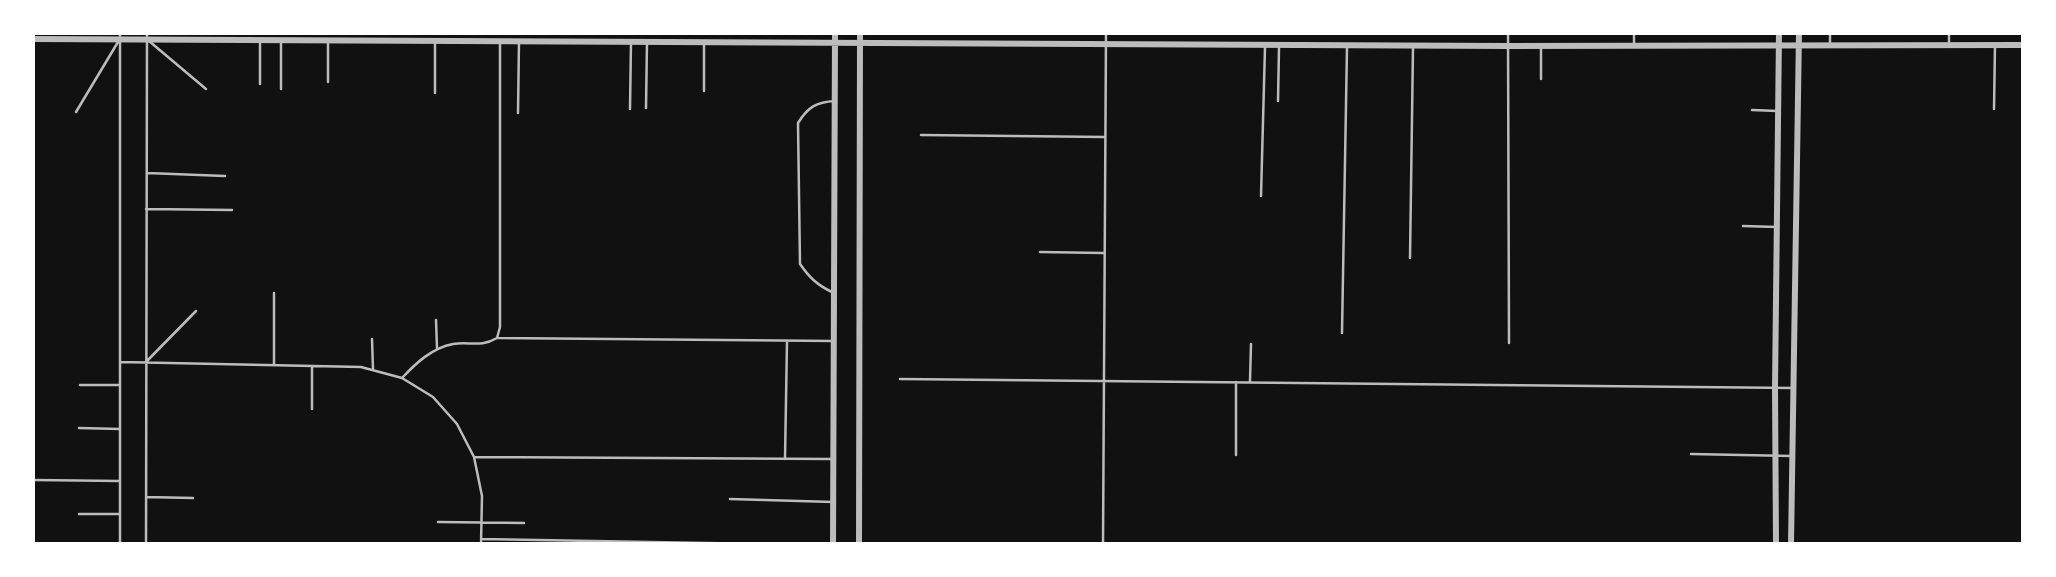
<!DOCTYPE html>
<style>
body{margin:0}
#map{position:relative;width:2056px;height:577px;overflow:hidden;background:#111;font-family:"Sofia Sans Condensed",sans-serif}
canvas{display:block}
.frame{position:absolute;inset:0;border:35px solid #fff;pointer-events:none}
</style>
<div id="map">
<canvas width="2056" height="577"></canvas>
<div class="frame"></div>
</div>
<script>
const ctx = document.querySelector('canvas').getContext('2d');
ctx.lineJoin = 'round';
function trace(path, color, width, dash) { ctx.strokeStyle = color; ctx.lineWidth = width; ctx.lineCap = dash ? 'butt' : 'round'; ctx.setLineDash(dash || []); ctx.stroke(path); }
trace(new Path2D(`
 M120,33V544
 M1508,33L1509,343
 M1830,33V44
 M149,41L206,89
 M1634,44V33
 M1949,44V33
 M1541,79V47
 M328,82V40
 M260,84V40
 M281,89V40
 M704,91V42
 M435,93V41
 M1278,101L1279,48
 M646,108L647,42
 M630,109L631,42
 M1994,109L1995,45
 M1752,110L1778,111
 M76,112L118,42
 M518,113L519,41
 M921,135L1105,137
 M147,173L225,176
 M1261,196L1265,47
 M146,209L232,210
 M1743,226L1777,227
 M1040,252L1103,253
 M1410,258L1413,48
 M832,292C817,285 809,277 800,264L798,123C808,107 816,102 835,101
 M436,320L437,348
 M1342,333L1347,47
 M498,338L834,341
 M372,339L373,369
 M121,362L361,367L402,378L433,397L457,424L474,457L482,496L481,544
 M146,362L196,311
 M274,365V293
 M402,378C416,363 432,348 453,344C470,341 480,348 497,338L500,327V41
 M900,379L1793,388
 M1250,381L1251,344
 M80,385H119
 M312,409V366
 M79,428L120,429
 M1691,454L1792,456
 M1236,455V382
 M474,457L831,459
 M785,459L787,341
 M33,480L120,481
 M146,497L193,498
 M730,499L833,502
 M79,514H120
 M438,522L524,523
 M481,539L763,544
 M146,544L147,33
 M1103,544L1106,33`), '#bcbcbc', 2.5);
trace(new Path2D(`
 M33,39L1508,46L2023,45
 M833,544L835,33
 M859,544L860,33
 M1776,544L1775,388L1779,33
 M1791,544L1799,33`), '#bcbcbc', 6);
</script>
